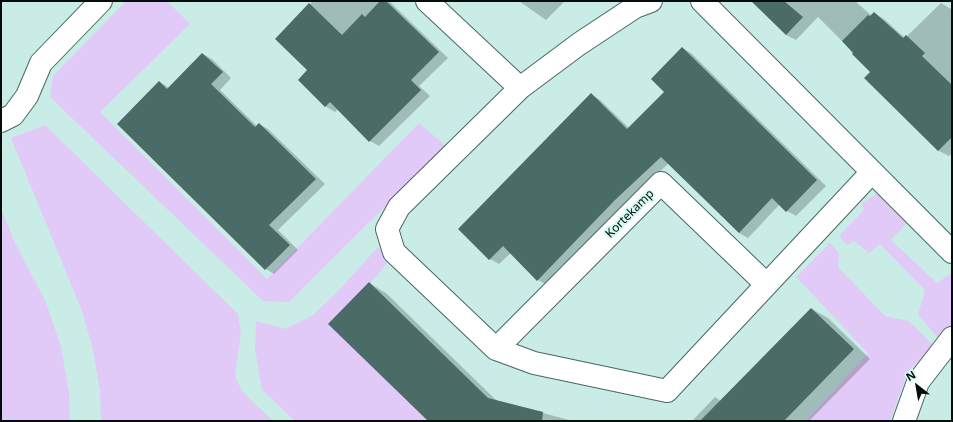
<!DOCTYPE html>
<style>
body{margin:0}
#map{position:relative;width:953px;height:422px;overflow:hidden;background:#c9ece6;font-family:"Noto Sans",sans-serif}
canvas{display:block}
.frame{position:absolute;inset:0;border:2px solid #030e0c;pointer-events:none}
.north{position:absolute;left:897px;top:366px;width:40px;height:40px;-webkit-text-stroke:3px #d6faf3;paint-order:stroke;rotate:329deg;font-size:11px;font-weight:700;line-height:16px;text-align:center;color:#030e0c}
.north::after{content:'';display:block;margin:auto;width:14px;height:18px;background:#030e0c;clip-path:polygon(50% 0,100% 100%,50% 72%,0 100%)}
</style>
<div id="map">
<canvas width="953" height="422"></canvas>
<div class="frame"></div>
<div class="north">N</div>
</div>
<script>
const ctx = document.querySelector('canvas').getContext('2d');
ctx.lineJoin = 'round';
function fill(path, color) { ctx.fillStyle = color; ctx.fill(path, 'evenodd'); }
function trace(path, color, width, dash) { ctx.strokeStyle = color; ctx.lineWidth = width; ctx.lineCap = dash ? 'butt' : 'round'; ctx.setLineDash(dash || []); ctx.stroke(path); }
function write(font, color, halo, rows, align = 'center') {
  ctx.font = font + ' "Noto Sans",sans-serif'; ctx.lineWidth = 4; ctx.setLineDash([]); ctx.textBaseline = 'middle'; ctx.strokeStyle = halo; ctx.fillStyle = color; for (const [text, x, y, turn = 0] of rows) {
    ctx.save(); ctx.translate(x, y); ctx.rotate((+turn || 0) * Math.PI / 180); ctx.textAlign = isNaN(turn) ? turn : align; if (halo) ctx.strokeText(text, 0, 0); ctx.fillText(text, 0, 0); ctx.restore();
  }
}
fill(new Path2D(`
 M126,1H167L190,24L100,112L267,279L419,123L446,146L289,302L263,301L50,97L53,76Z
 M45,125L238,314L241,333L235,376L242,391L273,421H101L100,391L93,350L82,311L11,138Z
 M876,194H893L915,215L891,240L937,283L952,273V325L938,338L918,315L925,290L880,244L869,253L854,241L847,245L839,236L864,210L862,203Z
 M1,209L16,245L45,300L61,346L69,393L70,421H1Z
 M830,243L839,253L838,267L885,316L909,321L934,346L908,371L890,421H806L868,353L796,277Z
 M378,247L390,259L376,277L329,323L443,421H295L262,390L255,349L256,321L285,329L312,316L339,290Z`), '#e2caf8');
fill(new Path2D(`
 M313,1H389L448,58L419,86L430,96L379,146L370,141L338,109L335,112L325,106L309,70L276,39Z
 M519,1H565L546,20Z
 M771,1H855L872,16L874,13L884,19L905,38L941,3L951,9L952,10V153L949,156L939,151L865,78L871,72L854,53L818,17L796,40L786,35Z
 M682,48L691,53L826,186L796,216L787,211L780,204L748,238L739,233L669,163L624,205L547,285L538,280L511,253L499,264L490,259L459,229L591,94L600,100L629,128L665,92Z
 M203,54L212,59L231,78L220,90L257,126L259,124L268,129L325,184L278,230L298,250L274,274L266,269L160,82L169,88Z
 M369,283L386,293L497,401L573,421H429Z
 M812,309L828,318L870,359L809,421H692L715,397L721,401Z`), '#0003');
fill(new Path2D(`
 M380,1H386L439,52L411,80L421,90L369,142L330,102L325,107L298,80L307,70L275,39L309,3L342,35L362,14L365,17Z
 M751,1H784L803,17L786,35Z
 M874,12L903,38L906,35L925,53L922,56L952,85V137L938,151L864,78L870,72L852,54L853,53L842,41L868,15L870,16Z
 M682,47L817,180L786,212L772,198L739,233L661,157L615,200L537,281L503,246L489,260L458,229L591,93L627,129L664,92L651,79Z
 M202,53L223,72L211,84L255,127L259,123L316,179L269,225L290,245L265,270L117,124L159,81L167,89Z
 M369,282L488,398L543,412L542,421H428L328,324Z
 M811,308L854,349L784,421H700Z`), '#4b6b66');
const minor = new Path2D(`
 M427,1L520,88
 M651,1L635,7L579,44L520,88L399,207L387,229L394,252L496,349L534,363L667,391L872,172
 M702,1L952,252
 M1,121L13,115L27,96L41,63L101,1
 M496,349L661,183L766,284
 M904,421L918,382L952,338`);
trace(minor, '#496863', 24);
trace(minor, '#fff', 22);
write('12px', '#030e0c', '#d6faf3', [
 ["Kortekamp",630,214,-45]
]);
</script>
